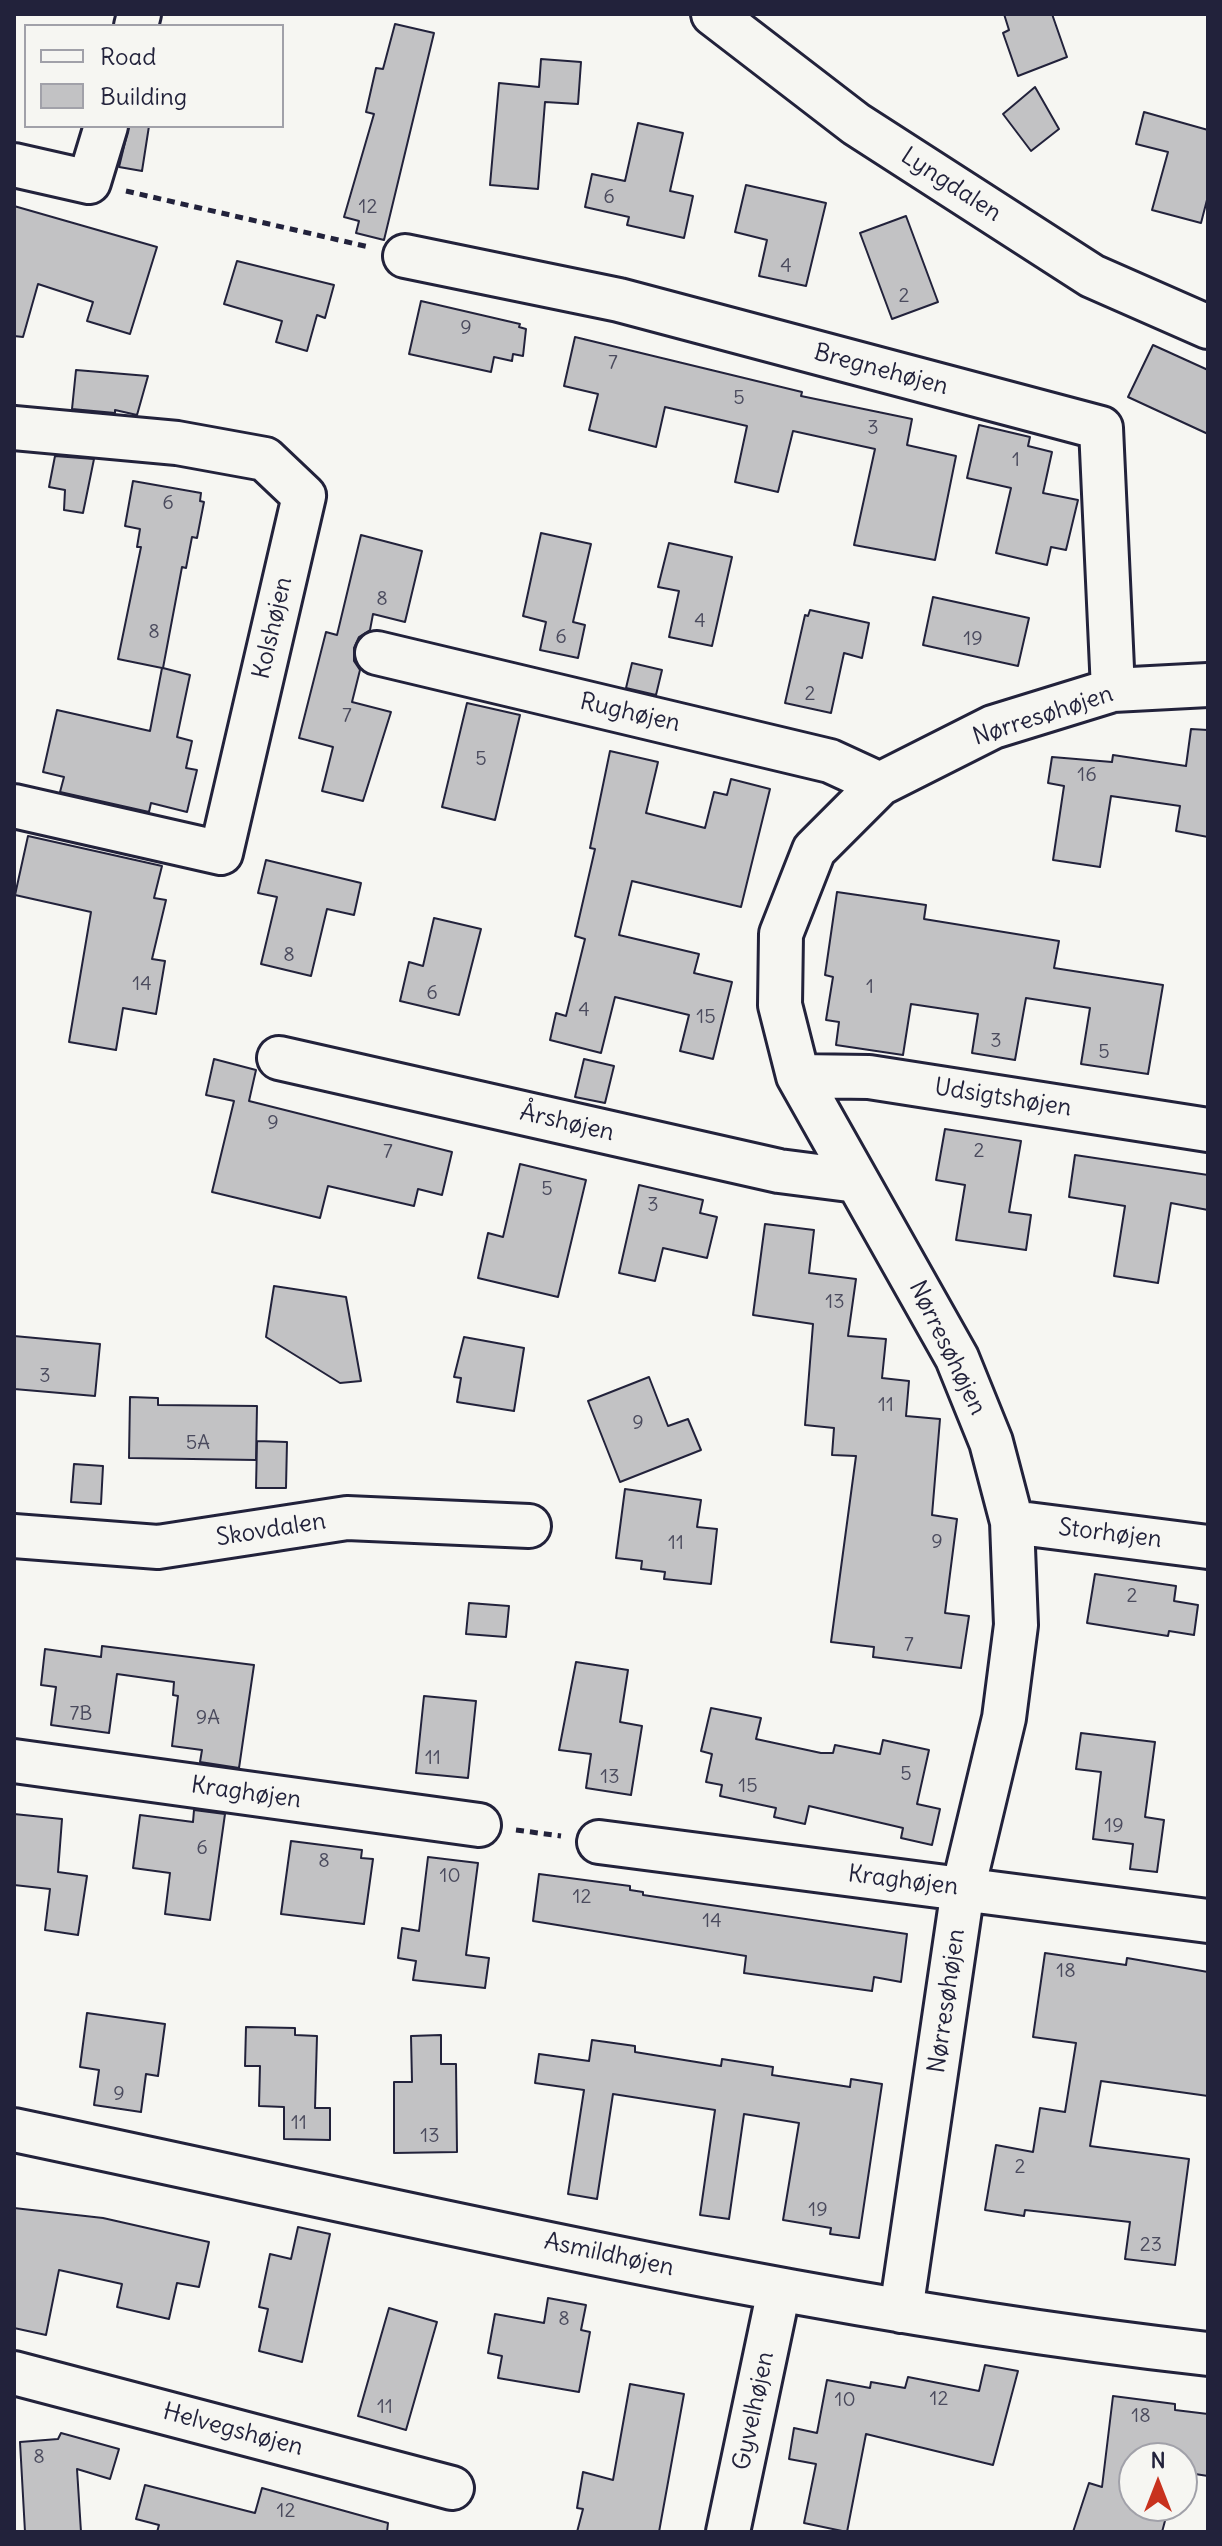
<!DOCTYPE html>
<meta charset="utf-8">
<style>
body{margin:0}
#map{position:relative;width:1222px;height:2546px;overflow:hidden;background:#f6f6f2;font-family:Delius,sans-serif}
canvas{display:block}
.frame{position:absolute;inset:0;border:16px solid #22223b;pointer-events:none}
.legend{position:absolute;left:24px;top:24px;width:260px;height:104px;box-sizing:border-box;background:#f6f6f2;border:2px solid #a1a1a9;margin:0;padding:10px 14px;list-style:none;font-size:24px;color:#22223b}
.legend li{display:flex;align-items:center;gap:16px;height:40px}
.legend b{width:40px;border:2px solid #a1a1a9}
.north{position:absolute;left:1118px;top:2442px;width:80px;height:80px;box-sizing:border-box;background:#f6f6f2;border:2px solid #a1a1a9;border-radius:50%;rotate:0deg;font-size:22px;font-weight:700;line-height:32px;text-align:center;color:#22223b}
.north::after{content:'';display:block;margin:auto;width:28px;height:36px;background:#c8321e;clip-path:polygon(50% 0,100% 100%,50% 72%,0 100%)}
</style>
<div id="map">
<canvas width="1222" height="2546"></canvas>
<div class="frame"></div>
<ul class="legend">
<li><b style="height:10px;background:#f6f6f2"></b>Road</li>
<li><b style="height:22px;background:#c2c2c4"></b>Building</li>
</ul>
<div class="north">N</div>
</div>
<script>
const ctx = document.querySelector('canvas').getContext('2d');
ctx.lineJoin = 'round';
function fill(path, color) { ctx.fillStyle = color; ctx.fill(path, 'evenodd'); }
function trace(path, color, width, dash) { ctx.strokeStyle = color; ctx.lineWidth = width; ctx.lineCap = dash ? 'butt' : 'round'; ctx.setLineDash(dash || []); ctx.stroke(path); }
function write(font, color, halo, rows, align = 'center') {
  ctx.font = font + ' Delius,sans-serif'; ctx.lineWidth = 6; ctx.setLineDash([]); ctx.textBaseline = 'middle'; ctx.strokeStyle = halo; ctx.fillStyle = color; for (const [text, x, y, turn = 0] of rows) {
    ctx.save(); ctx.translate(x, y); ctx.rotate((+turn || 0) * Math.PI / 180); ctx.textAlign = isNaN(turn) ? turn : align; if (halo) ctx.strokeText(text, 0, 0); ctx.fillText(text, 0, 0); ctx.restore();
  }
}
const building = new Path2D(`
 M1004,14H1052L1067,57L1018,76L1003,33L1009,30Z
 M395,24L434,33L384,240L356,233L359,221L344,217L374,114L366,112L376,68L383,69Z
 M541,59L581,62L578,104L545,102L538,189L490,185L499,83L539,87Z
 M1035,87L1059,129L1031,151L1003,114Z
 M1144,112L1208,130V196L1201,223L1152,210L1168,152L1136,144Z
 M638,123L683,133L670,191L693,196L684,238L627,225L629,217L585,207L592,174L625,181Z
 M129,126H149L142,171L119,167Z
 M746,185L826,203L806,286L759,276L767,240L735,232Z
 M14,206L157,247L130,334L87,321L93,302L38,284L23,337L14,336Z
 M906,216L938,302L892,319L860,233Z
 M237,261L334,285L325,318L317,315L307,351L276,342L282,321L224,304Z
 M421,301L520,324L519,327L526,329L523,356L513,354L512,361L494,357L491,372L409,354Z
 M575,337L802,392L801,396L912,419L907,445L956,456L935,560L854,545L875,449L793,431L778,492L735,482L747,426L665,407L656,447L589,430L598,394L564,386Z
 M1153,345L1208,370V434L1128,397Z
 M76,370L148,376L137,415L115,410V413L72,409Z
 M979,425L1030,437L1028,446L1052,452L1043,493L1078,500L1066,550L1051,547L1047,565L996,553L1011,488L967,478Z
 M55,456L94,459L83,513L64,510L65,490L49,487Z
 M133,481L201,493L200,501L204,502L197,538L192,537L186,568L182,567L163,668L190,675L177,737L192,741L186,768L197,770L187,812L151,803L149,812L60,792L64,777L43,772L57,710L150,731L162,668L118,659L141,547H137L140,529L125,526Z
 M541,533L591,544L573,622L585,625L578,658L540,650L546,622L523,616Z
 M361,535L422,551L405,622L373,614L370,630L359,637L354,648V661L360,670L352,702L391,712L363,801L322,791L333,747L299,738L326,632L337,635Z
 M669,543L732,557L712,646L669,637L679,591L658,587Z
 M933,597L1029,618L1018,666L923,645Z
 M810,610L869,623L862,658L844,653L831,713L785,703L805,615L808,616Z
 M632,663L662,670L656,695L626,688Z
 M467,703L520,715L495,820L442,807Z
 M1191,729L1208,730V837L1176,831L1180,806L1111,796L1100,867L1053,860L1064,786L1048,783L1052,757L1112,762L1113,755L1186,766Z
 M610,751L658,762L646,813L705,828L714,792L727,795L731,779L770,789L741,907L632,881L619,935L699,954L694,973L732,982L713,1059L680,1051L689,1015L615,997L601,1053L550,1040L556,1013L566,1016L585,939L575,936L595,849L590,848Z
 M28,836L162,866L154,898L166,900L152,959L165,961L156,1014L123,1008L116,1050L69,1042L91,912L15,895Z
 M266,860L361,883L354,915L327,909L311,976L261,964L277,897L258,893Z
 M837,892L926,905L924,919L1059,941L1054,968L1163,985L1148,1074L1081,1064L1090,1008L1026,998L1015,1060L972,1053L978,1014L911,1004L903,1055L836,1045L839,1022L826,1020L833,977L825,975Z
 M434,918L481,929L459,1015L400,1001L409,962L423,966Z
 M214,1059L256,1070L249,1101L452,1152L442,1195L418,1189L414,1206L328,1186L320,1218L212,1192L234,1101L206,1095Z
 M584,1059L614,1066L605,1103L575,1097Z
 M945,1129L1021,1141L1009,1212L1031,1215L1026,1250L956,1240L965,1185L936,1180Z
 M1075,1155L1208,1175V1210L1171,1203L1158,1283L1114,1276L1125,1206L1069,1197Z
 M520,1164L586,1180L558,1297L478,1278L488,1233L503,1237Z
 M639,1185L703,1200L700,1213L717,1217L707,1258L663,1248L655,1281L619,1273Z
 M765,1224L814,1230L809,1273L856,1279L848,1336L886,1339L882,1378L909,1381L906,1416L940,1419L932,1515L957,1519L945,1613L969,1616L961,1668L873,1657L874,1647L831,1642L856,1456L832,1455L834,1428L805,1425L813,1324L753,1315Z
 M274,1286L346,1297L361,1381L340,1383L266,1337Z
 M14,1336L100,1344L95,1396L14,1389Z
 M464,1337L524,1348L514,1411L457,1402L461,1378L454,1377Z
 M649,1377L668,1426L688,1419L701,1450L620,1482L588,1401Z
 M130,1397L158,1398V1405L257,1406L256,1460L129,1458Z
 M257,1441L287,1442L286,1488H256Z
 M74,1464L103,1466L101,1504L71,1502Z
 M625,1489L701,1500L697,1527L717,1529L711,1584L664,1579L665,1572L641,1569L642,1561L616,1558Z
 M1095,1574L1176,1586L1174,1601L1198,1605L1194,1635L1169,1631L1168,1636L1087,1623Z
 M469,1603L509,1606L506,1637L466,1634Z
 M102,1646L254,1665L239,1768L200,1762L202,1750L172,1746L178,1696L173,1695L174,1682L117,1674L109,1733L51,1725L56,1687L41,1685L45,1649L101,1657Z
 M576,1662L628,1670L620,1722L642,1726L631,1795L586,1788L591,1754L559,1750Z
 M424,1696L476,1701L468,1778L416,1773Z
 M711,1708L761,1718L756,1739L821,1753H833L835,1745L880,1754L883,1740L929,1750L917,1804L940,1809L932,1845L901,1838L903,1828L809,1806L805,1824L774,1817L776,1808L720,1796L722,1785L706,1782L712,1754L701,1751Z
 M1081,1733L1155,1742L1145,1817L1164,1820L1157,1872L1130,1869L1133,1844L1093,1839L1101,1772L1076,1769Z
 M194,1810L225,1814L210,1920L165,1914L170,1873L133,1868L140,1815L193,1822Z
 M14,1814L62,1819L58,1872L87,1876L78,1935L45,1930L50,1889L14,1885Z
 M291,1841L362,1850L361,1858L373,1859L364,1924L281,1914Z
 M428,1857L478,1863L466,1955L489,1958L485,1988L413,1980L416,1961L398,1958L402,1928L419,1931Z
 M539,1874L630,1886V1890L643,1892V1895L907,1934L901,1982L874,1977L872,1991L744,1973L746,1956L533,1921Z
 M1045,1953L1126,1965L1127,1958L1208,1972V2096L1101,2081L1090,2146L1189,2159L1175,2265L1125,2259L1130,2222L1025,2210L1024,2216L985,2210L996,2145L1033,2152L1040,2108L1065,2112L1076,2043L1033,2037Z
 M87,2013L165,2024L158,2076L146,2074L141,2112L94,2105L99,2070L80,2067Z
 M246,2027L295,2028V2035L317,2036L315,2108H330V2140L284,2139V2107L259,2106L260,2066H245Z
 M441,2035V2064H456L457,2152L394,2153V2082H412L411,2036Z
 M592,2040L635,2046V2052L721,2066L722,2059L773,2067L772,2075L850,2087L851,2079L882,2084L859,2238L830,2234L831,2228L783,2220L799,2123L744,2114L729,2219L700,2215L715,2110L613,2094L597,2199L568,2194L584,2090L535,2083L539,2054L589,2061Z
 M14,2208L103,2218L209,2242L199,2287L177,2283L169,2319L117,2307L122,2284L59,2270L46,2335L14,2328Z
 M298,2227L330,2234L302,2362L259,2351L268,2309L259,2307L270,2254L291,2259Z
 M548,2298L586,2305L581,2330L590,2332L579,2392L498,2378L502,2356L488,2353L495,2314L544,2323Z
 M389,2308L437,2322L406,2430L358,2416Z
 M985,2365L1018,2371L993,2465L866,2434L847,2532L804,2523L816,2464L789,2459L794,2428L817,2433L827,2380L870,2388L871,2382L905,2388L908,2377L979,2391Z
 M630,2384L684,2394L659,2532H577L583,2509L577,2508L583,2472L613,2480Z
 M1113,2396L1175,2404V2410L1208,2414V2476L1182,2472V2458H1134V2506H1169L1162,2532H1073L1089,2483L1102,2487Z
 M61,2433L119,2449L110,2479L77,2469L81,2532H25L20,2442L58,2439Z
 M145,2485L255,2513L262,2488L388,2523L387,2532H157L159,2525L136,2519Z`);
fill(building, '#c2c2c4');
trace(building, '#22223b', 2);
const street = new Path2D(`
 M713,14L856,124L1092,276L1208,327
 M136,26L139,14
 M14,165L89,182L106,126
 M405,256L619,300L1101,428L1113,690
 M14,428L177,443L265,459L304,496L221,853L14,806
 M377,653L830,761L880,784
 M279,1058L779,1171L857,1181
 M798,1076L869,1077L1208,1130
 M1012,1522L1208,1547
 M14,1536L158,1547L347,1518L529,1526
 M14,1761L479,1825
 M599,1842L1208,1921
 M14,2130C410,2213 805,2309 1208,2354
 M901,2311L963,1889L1004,1718L1016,1625L1012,1522L991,1442L957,1358L798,1076L780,1005L781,934L814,850L880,784L993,727L1113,690L1208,685
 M14,2373L452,2488
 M728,2532L779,2290`);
trace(street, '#22223b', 48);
trace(new Path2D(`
 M126,191L369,247
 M516,1830L561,1836`), '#22223b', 5, [8, 6]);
trace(street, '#f6f6f2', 42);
write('20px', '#4a4a5d', null, [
 ["6",609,197],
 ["12",368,207],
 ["4",786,266],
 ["2",904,296],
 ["9",466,328],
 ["7",613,363],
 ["5",739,398],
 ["3",873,428],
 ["1",1016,460],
 ["6",168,503],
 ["8",382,599],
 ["4",700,621],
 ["8",154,632],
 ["6",561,637],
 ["19",973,639],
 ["2",810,694],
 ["7",347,716],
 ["5",481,759],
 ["16",1087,775],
 ["8",289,955],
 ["14",142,984],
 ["1",870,987],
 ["6",432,993],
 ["4",584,1010],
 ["15",706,1017],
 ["3",996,1041],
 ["5",1104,1052],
 ["9",273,1123],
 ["2",979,1151],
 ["7",388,1152],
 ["5",547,1189],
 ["3",653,1205],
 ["13",835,1302],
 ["3",45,1376],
 ["11",886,1405],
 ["9",638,1423],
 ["5A",198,1443],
 ["9",937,1542],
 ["11",676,1543],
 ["2",1132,1596],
 ["7",909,1645],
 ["7B",81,1714],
 ["9A",208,1718],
 ["11",433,1758],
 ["5",906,1774],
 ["13",610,1777],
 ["15",748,1786],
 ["19",1114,1826],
 ["6",202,1848],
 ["8",324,1861],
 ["10",450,1876],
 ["12",582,1897],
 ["14",712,1921],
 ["18",1066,1971],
 ["9",119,2094],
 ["11",299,2123],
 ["13",430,2136],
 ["2",1020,2167],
 ["19",818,2210],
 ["23",1151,2245],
 ["8",564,2319],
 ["12",939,2399],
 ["10",845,2400],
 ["11",385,2407],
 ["18",1141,2416],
 ["8",39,2457],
 ["12",286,2511]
]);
write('24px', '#22223b', '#f6f6f2', [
 ["Lyngdalen",951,185,33],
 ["Bregnehøjen",881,370,15],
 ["Kolshøjen",273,628,-77],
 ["Rughøjen",630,713,13],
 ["Nørresøhøjen",1043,716,-18],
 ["Udsigtshøjen",1003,1098,9],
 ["Årshøjen",567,1123,13],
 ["Nørresøhøjen",947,1348,64],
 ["Skovdalen",271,1530,-9],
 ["Storhøjen",1110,1534,7],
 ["Kraghøjen",246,1793,8],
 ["Kraghøjen",903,1881,7],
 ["Nørresøhøjen",947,2001,-82],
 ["Asmildhøjen",609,2255,12],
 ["Gyvelhøjen",754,2411,-78],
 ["Helvegshøjen",233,2430,15]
]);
</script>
